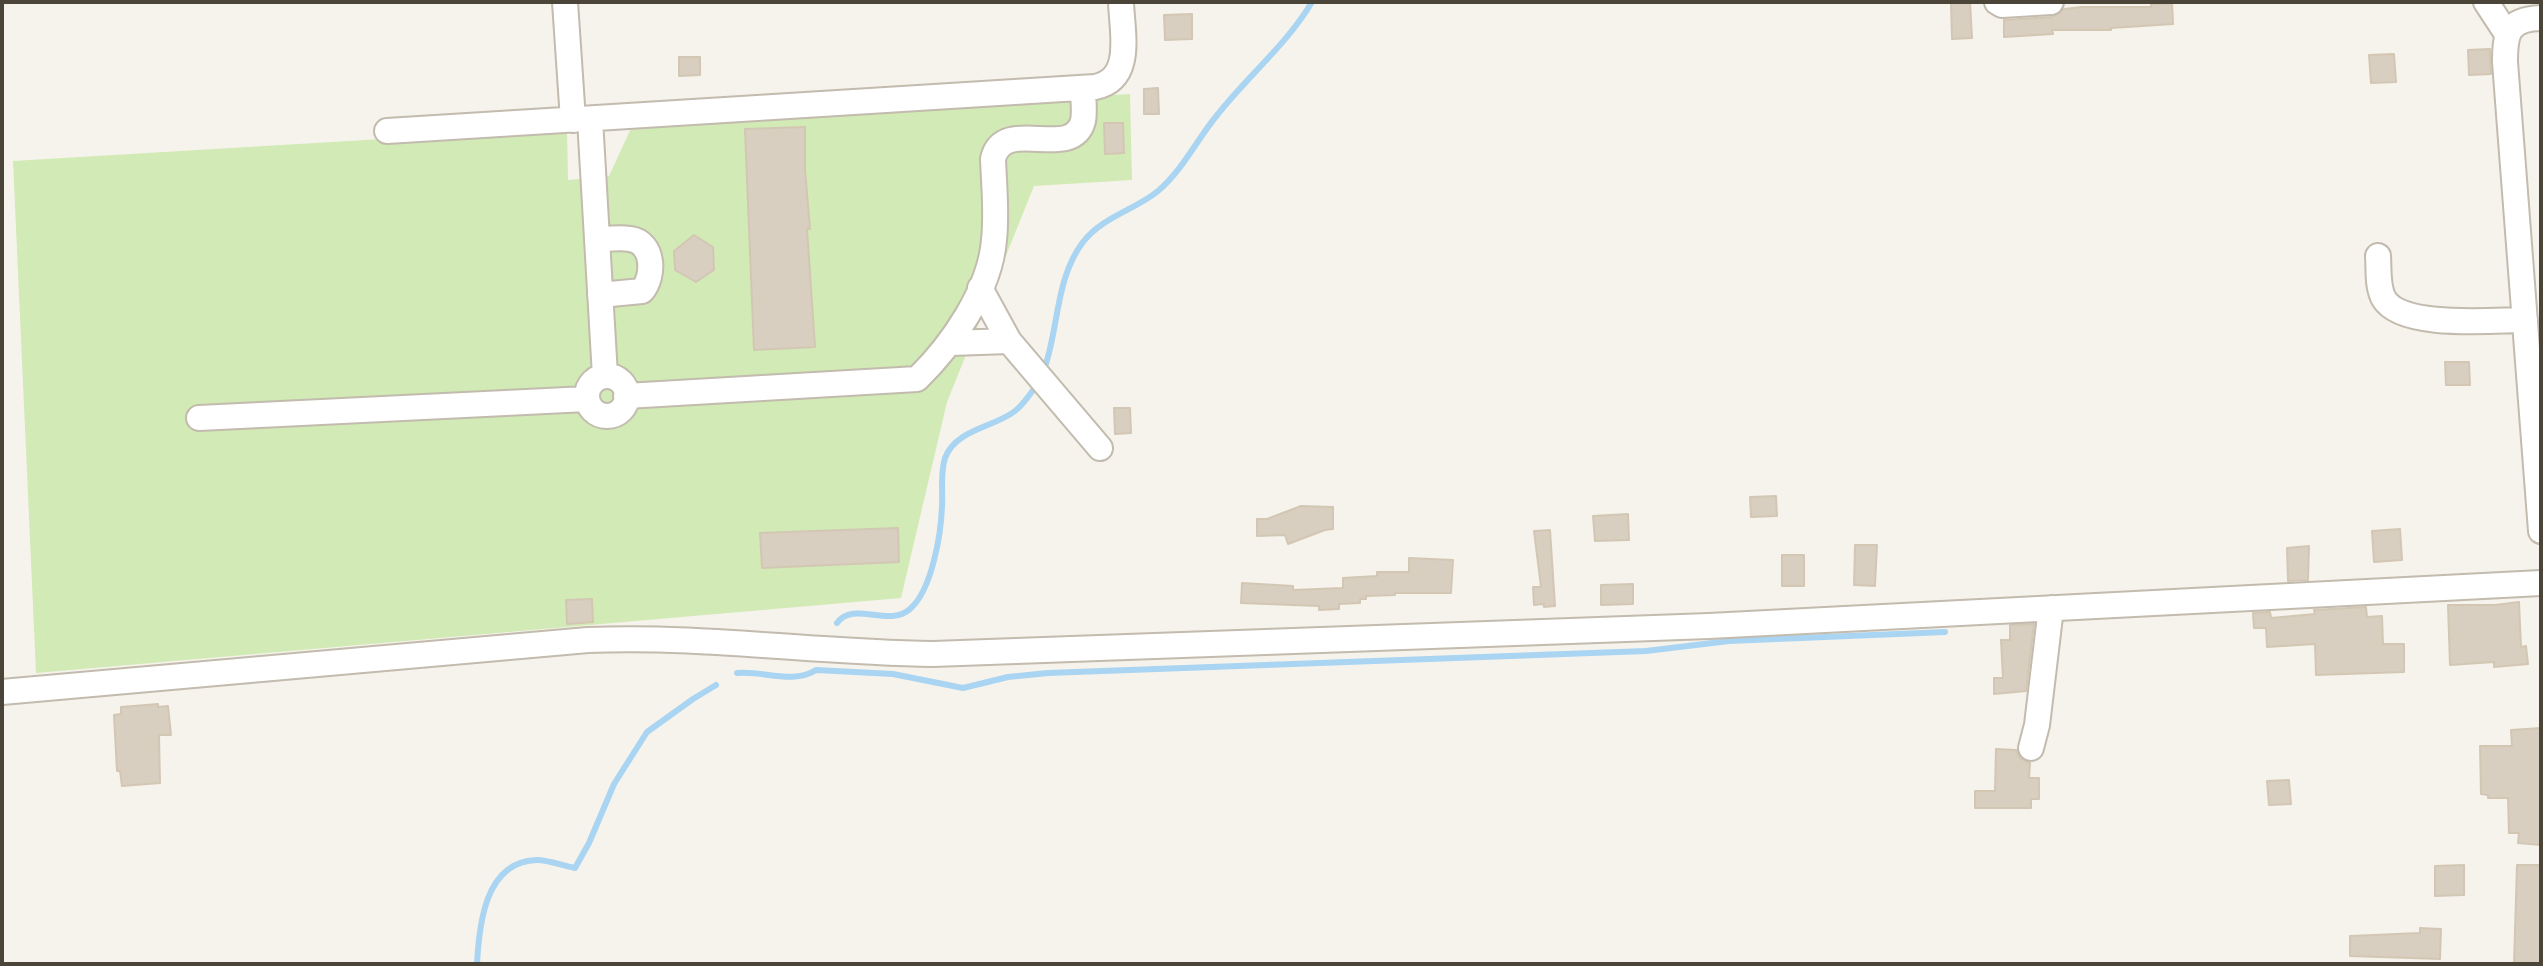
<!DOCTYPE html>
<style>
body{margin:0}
#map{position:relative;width:2543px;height:966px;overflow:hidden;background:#f6f3ec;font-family:Arial,sans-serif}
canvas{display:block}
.frame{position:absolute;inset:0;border:4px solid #4b4439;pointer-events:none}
</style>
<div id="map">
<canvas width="2543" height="966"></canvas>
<div class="frame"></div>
</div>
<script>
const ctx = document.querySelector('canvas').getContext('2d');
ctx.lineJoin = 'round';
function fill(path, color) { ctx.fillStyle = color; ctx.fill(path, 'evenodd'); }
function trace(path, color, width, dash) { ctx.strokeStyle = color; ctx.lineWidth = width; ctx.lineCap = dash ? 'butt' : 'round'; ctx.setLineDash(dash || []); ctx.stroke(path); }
fill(new Path2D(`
 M1130,94L1132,180L1034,186L947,402L901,598L36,673L13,161L567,128L568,180L609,176L633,124Z`), '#d2eab5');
trace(new Path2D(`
 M1044,370C1059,328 1055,279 1083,242C1102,217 1135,210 1158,191C1183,170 1197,139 1218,114C1248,76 1287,44 1312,2
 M837,623C853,600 889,628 910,609C932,590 941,534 942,506C943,490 940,474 945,458C956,429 993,428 1015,411C1024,404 1031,393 1038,383
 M737,673C762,670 793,685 816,670L893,674L963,688L1008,677L1048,673L1646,651L1729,641L1945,632
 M477,964C479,925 485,861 537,860C549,860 563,866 575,868L589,843L614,784L647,732L693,699L716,685`), '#a9d4f2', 6);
const building = new Path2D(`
 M1951,2H1970L1972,38L1952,39Z
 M2172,3L2173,24L2111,28V30H2052L2053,34L2004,37V20L2052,17L2064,9L2082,7H2151V4Z
 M1192,14V39L1165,40L1164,15Z
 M2490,49L2491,74L2469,75L2468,50Z
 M2394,54L2396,82L2371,83L2369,55Z
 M679,57H700V75L679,76Z
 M1158,88L1159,114H1144V89Z
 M1104,123H1123L1124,153L1105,154Z
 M805,127V170L810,229H807L815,347L754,350L745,129Z
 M694,235L713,247L714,270L696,282L675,270L674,251Z
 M2445,362H2469L2470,385H2446Z
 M1114,408H1130L1131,433L1115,434Z
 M1776,496L1777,516L1751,517L1750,497Z
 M1301,506L1333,507V529L1325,530L1288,544L1285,535L1257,536V519H1267Z
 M1628,514L1629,540L1595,541L1593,516Z
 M898,528L899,562L762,568L760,533Z
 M2400,529L2402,560L2374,562L2372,531Z
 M1550,530L1555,606L1544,607V604L1534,605L1533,587H1541L1534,531Z
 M1855,545H1877L1875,586L1854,585Z
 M2309,546L2308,580L2288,581L2287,548Z
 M1782,555H1804V586H1782Z
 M1409,558L1453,560L1451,593H1395V595L1366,596V599H1360V603L1339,604V609L1319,610V606L1241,603L1242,583L1293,586V590L1343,588V578L1377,576V572H1409Z
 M1633,584V604L1601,605V585Z
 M592,599L593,622L567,624L566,600Z
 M2519,602L2521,647L2526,646L2528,664L2494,667V662L2450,665L2448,605H2495Z
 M2366,607L2367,617L2382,616L2383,644H2404V672L2316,675L2315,644L2267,647L2266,628H2254L2253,613L2270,612L2271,618L2315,614L2314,610Z
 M2034,624L2026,691L1994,694V678H2003L2001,640H2010V625Z
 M158,704V707L168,706L171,735H159L160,783L122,786L120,771H117L114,715L121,714V707Z
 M2541,728V845L2518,843L2519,833H2509L2508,798H2488V795L2481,794L2480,746H2512L2511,730Z
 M1996,749L2016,750L2020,758L2030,763L2029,778H2039V799H2031V808H1975V791H1995Z
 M2289,780L2291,804L2269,805L2267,781Z
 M2464,865V895L2435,896V866Z
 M2517,865H2541V964H2514Z
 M2420,928L2441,929L2440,959L2350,956V936L2420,933Z`);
fill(building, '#d8cfc1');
trace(building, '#d3c7b4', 2);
const minor = new Path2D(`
 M565,2L573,120
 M1997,2L2002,5L2051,2
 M2486,2L2507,34
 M2541,18C2508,19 2505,33 2505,62L2541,531
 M590,119L605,376
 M387,131L1095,87C1134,79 1122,33 1121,2
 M597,240C607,239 619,237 630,239C654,242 655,276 642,291L600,295
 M2378,256C2379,269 2377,287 2384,299C2402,329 2493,320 2525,320
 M980,288L1009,341L1100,448
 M951,343L1009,341
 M587 396a20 20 0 1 1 40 0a20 20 0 1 1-40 0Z
 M626,396L917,379C952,345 990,290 994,240C997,213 994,186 993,159C1003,115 1072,162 1083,121C1085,111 1083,99 1083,89
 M199,418L587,399
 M2,692L588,640C703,635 818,653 933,654L1709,626L2541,583
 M2031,748L2037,725L2051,608`);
trace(minor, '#c2bbae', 28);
trace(minor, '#fff', 24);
</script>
